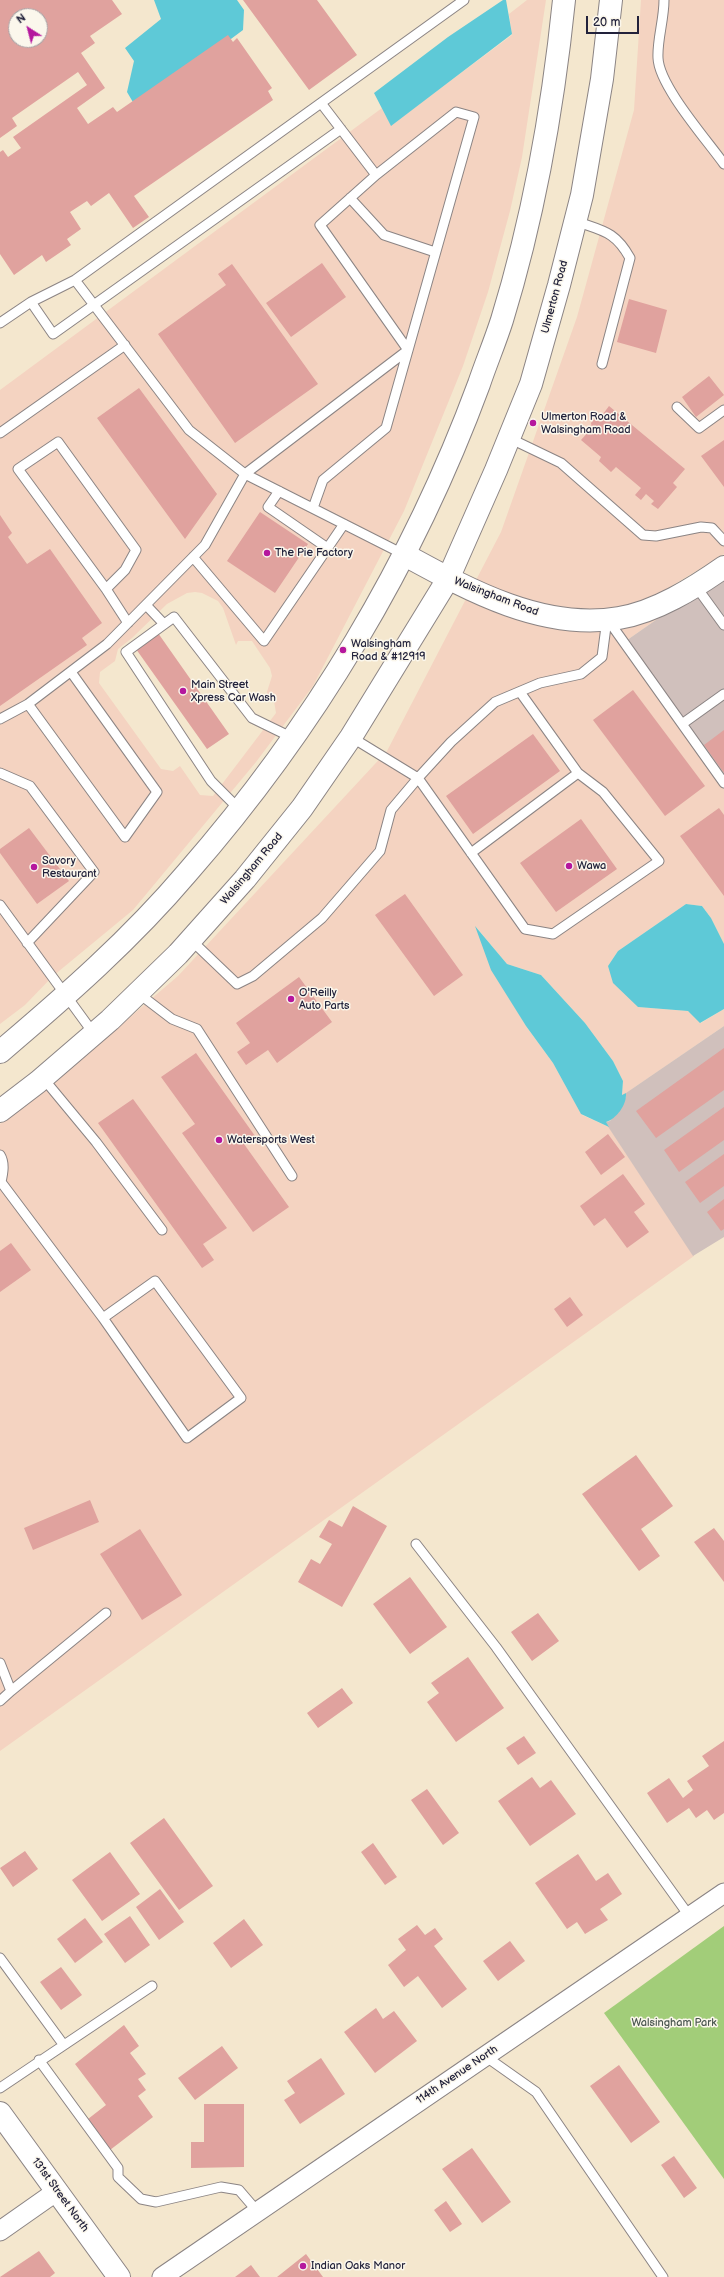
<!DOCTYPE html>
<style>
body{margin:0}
#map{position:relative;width:724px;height:2277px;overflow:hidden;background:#f4e7ce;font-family:"Balsamiq Sans",sans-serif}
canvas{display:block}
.north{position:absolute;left:8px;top:8px;width:40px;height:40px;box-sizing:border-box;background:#fbf7ec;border:1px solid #a4a2a5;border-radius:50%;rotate:324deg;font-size:11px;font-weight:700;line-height:16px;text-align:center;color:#22223b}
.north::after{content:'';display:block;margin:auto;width:14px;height:18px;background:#b5179e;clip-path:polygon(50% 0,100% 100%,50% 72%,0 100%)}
.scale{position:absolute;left:586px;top:16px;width:53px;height:18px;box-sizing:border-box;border:2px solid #22223b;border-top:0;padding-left:5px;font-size:12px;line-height:14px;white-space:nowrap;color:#22223b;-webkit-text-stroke:3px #fbf7ec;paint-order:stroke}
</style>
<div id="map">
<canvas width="724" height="2277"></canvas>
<div class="north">N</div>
<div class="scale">20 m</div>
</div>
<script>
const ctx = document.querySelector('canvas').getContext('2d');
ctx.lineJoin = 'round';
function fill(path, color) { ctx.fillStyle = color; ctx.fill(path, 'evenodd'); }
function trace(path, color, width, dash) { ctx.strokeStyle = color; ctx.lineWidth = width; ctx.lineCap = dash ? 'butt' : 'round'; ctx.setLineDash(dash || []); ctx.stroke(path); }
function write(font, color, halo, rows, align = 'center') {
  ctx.font = font + ' "Balsamiq Sans",sans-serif'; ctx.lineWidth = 3; ctx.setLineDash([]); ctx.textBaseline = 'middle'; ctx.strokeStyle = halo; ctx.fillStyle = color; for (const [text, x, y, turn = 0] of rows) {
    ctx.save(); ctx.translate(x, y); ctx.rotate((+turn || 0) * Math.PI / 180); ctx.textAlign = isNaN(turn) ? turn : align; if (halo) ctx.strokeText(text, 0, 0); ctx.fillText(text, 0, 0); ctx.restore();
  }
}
fill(new Path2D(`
 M527,0H546L522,157L510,211L488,292L463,366L404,511L313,686L256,762L133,910L53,976L25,1005L0,1024V390L382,108L391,125L512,35L509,14ZM195,592L202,593L218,601L223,608L236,645L238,641H252L270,668L272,676L266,695L274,701L276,713L213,796L200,795L180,766L173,771L161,769L99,683L100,672L115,661L118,649L132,638L167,604L187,593Z
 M641,0H724V554L657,595L616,609L575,610L534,604L476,580L501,532L577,317L634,110Z
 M467,597L530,623L663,615L620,645L724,789V944L711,918L702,906L686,904L618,951L608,966L638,1007L688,1011L701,1023L724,1009V1026L622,1096L623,1081L613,1061L585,1023L541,975L507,964L477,928L504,989L526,1026L553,1063L582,1115L609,1127L694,1256L0,1751V1124L45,1090L178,976L387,751Z`), '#f4d3c1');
fill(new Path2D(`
 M724,580V789L620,645L663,615Z
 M724,1026V1237L693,1256L605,1122L610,1121L626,1097V1093Z`), '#d0c0bc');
fill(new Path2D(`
 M724,1926V2179L604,2013Z`), '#a2cd79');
fill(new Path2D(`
 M154,0H237L244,10L243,30L137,109L127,92L134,61L125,48L161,19Z
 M503,0H506L512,34L391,126L374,93L448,37Z
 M686,904L702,906L711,918L724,944V1009L700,1023L688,1011L638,1007L613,983L608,966L618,951Z
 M475,926L507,964L541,975L585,1023L613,1061L623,1081L622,1095L626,1093C627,1105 616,1119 606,1122L609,1127L581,1114L553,1063L526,1026L491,970Z`), '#5ec9d7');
fill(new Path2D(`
 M0,0H112L122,14L90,36L95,43L81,53L105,88L77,108L88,124L113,107L117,112L228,35L233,42L237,38L272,88L268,91L273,100L134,196L149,217L133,228L109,193L91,206L87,201L70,212L81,229L67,239L71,245L46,262L42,255L14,275L0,254V152L3,150L8,157L21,148L13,137L87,85L78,72L12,118L17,126L0,138ZM16,16H40V40H16Z
 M243,0H317L357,55L309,90Z
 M322,263L346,297L291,337L266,303Z
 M232,264L318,384L235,443L158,334L226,285L218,274Z
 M629,299L667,310L656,353L617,342Z
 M709,376L724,395L696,417L682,397Z
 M139,388L217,494L185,539L97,418Z
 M609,406L685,469L673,483L677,487L658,509L651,504L654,501L646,494L641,500L635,495L641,488L616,467L611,472L599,461L601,457L581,440L592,428L591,423L595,418H600Z
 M724,440V487L701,456Z
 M260,512L308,544L275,593L227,561Z
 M0,515L12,533L8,537L27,564L50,549L102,623L82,638L87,645L0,706Z
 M158,633L229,734L207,749L136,649Z
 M633,690L705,786L665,816L593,720Z
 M724,730V773L704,745Z
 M533,734L560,771L473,834L446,796Z
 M719,808L724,815V896L680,836Z
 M581,819L617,869L556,912L520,863Z
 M29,828L69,881L37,904L0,853V849Z
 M405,894L463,975L434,996L375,915Z
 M299,977L332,1022L277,1063L268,1050L246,1065L237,1052L250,1043L236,1023Z
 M724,1048V1090L656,1138L636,1111Z
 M196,1053L255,1136L244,1144L289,1207L253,1232L182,1133L195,1124L161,1077Z
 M133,1099L227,1228L203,1244L214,1260L202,1268L98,1123Z
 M724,1107V1140L679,1172L664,1150Z
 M608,1134L625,1157L601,1175L585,1152Z
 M724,1154V1186L700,1203L685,1182Z
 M623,1174L645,1204L634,1212L649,1232L627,1248L605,1218L594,1226L580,1206Z
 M724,1199V1229L721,1231L707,1212Z
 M11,1243L31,1270L0,1292V1251Z
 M570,1297L583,1315L567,1327L554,1309Z
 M636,1455L673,1506L641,1529L660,1556L639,1571L582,1494Z
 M90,1500L99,1522L33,1550L24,1528Z
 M353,1506L387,1526L342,1607L298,1582L311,1559L320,1564L332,1544L319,1537L329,1520L342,1527Z
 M714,1528L724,1541V1582L694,1542Z
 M140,1529L182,1595L142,1620L100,1554Z
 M410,1577L447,1627L410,1654L373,1604Z
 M538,1613L559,1641L532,1661L511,1632Z
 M468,1657L504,1708L456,1742L427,1702L439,1693L431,1683Z
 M342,1688L353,1703L318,1728L307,1713Z
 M524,1736L536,1753L518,1765L506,1748Z
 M724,1741V1813L714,1820L707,1810L696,1818L689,1808L667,1823L647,1793L669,1778L683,1798L693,1790L687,1781L709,1766L702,1756Z
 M532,1777L540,1788L551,1780L576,1814L530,1846L498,1801Z
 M427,1789L459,1833L443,1845L411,1800Z
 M164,1818L213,1886L179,1910L130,1843Z
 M373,1843L397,1877L385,1885L361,1852Z
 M25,1851L38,1869L13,1887L0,1868Z
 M110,1852L140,1894L102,1921L72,1880Z
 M578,1854L596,1881L608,1873L622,1894L600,1909L608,1920L585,1934L577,1922L567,1929L535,1883Z
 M160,1889L184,1922L159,1940L136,1907Z
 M130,1916L150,1945L125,1963L104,1934Z
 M85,1918L103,1942L75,1963L57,1939Z
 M244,1919L263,1945L231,1968L213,1943Z
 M417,1925L425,1935L435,1928L443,1939L434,1946L467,1989L442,2008L418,1976L404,1987L388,1965L406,1950L398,1939Z
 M510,1941L525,1961L498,1981L483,1961Z
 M61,1967L82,1995L61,2010L40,1982Z
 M376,2008L383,2019L394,2011L417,2041L375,2073L344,2032Z
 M124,2025L139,2046L130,2053L146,2074L138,2079L146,2090L138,2096L153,2117L110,2150L88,2119L106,2105L75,2064Z
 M222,2046L238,2068L195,2100L178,2078Z
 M321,2058L345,2094L300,2124L284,2100L295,2093L287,2081Z
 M619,2065L660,2122L631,2143L590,2086Z
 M204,2104H244V2167L191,2168V2142H204Z
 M472,2148L511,2202L482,2223L442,2169Z
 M674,2156L697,2188L684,2198L661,2165Z
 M446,2201L462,2224L450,2232L434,2210Z
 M39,2251L55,2273L50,2277H0Z
 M306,2254L323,2277H277Z
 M251,2265L260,2277H235Z`), '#e0a29e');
const service = new Path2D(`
 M664,0C664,20 657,40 658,58C659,86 707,140 724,164
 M376,175L320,225L408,350L245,474L189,430L75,280L464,0
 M350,198L384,235L435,252
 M575,221C603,231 615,231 630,258L602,364
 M31,302L75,280
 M0,323L31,302L53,334L341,129
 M677,407L699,428L724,410
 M0,433L125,345
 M509,438L561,463L643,535L656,536L701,527L712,528L724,541
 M279,491L268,507L326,547
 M313,508L323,480L386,428L474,117L456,112L376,175L321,103
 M193,557L264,641L344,524
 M695,585L724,625
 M106,589L125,570L136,550L58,442L18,469L106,589L128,623
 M146,605L164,624
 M608,620L724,783
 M28,704L125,837L157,792L71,672
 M0,719L28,704L107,644L205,545L245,474L405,555
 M682,724L724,694
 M351,737L418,778L451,742L495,702L540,683L581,674L602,657L607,619
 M0,773L30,786L94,872L27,943
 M240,810L211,781L126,652L174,617L252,718L293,738
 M471,853L578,773
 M0,905L94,1034
 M191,940L237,984L253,976L322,918L380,851L391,810L418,778L525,929L553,934L659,861L603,792L578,773L520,692
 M138,993L172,1019L197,1029L292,1176
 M43,1078L96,1142L162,1230
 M0,1155C5,1163 3,1173 1,1182L103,1318L187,1438L241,1398L155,1281L103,1318
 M416,1544L496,1647L690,1917
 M0,1663L11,1691L0,1701
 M11,1691L106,1613
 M0,1958L63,2044
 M485,2056L536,2092L663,2277
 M39,2060L118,2168V2177L141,2199L156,2202L221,2187L239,2190L257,2211
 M0,2088L152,1986`);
const minor = new Path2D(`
 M0,2231L57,2191
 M162,2277L724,1893`);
const tertiary = new Path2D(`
 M405,555C469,590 543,631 619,618C656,612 694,588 724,567
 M0,2113L119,2277`);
const primary = new Path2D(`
 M0,1052C66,996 131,939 187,873C313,729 413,563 479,384C486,363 495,342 502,320C534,216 553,108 564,0
 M0,1111L38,1082L110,1020L178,954L245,879L302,808L351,737L448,579L496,470L531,384L559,285L582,195L602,79L611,0`);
trace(service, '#8b8484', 11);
trace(minor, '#8b8484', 21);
trace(tertiary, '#8b8484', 24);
trace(primary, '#8b8484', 24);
trace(service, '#fff', 9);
trace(minor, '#fff', 19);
trace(tertiary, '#fff', 22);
trace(primary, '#fff', 22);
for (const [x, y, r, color] of [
 [533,423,4,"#b5179e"],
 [267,553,4,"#b5179e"],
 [343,650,4,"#b5179e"],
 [183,691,4,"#b5179e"],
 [569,866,4,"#b5179e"],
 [34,867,4,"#b5179e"],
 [291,999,4,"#b5179e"],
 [219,1140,4,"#b5179e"],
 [303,2266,4,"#b5179e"]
]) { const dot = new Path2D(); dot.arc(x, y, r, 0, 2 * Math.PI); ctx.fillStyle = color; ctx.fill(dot); trace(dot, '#fbf7ec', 1.5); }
write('11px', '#22223b', '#fbf7ec', [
 ["Ulmerton Road",555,297,-75],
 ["Walsingham Road",496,597,21],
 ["Walsingham Road",252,869,-50],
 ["114th Avenue North",457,2075,-34],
 ["131st Street North",60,2195,54]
]);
write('11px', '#22223b', '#fbf7ec', [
 ["Ulmerton Road &",541,417],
 ["Walsingham Road",541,430],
 ["The Pie Factory",275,553],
 ["Walsingham",351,644],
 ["Road & #12919",351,657],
 ["Main Street",191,685],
 ["Xpress Car Wash",191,698],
 ["Savory",42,861],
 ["Restaurant",42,874],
 ["Wawa",577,866],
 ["O'Reilly",299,993],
 ["Auto Parts",299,1006],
 ["Watersports West",227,1140],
 ["Indian Oaks Manor",311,2266]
], 'left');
write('11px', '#48554e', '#fbf7ec', [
 ["Walsingham Park",674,2023]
]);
</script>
